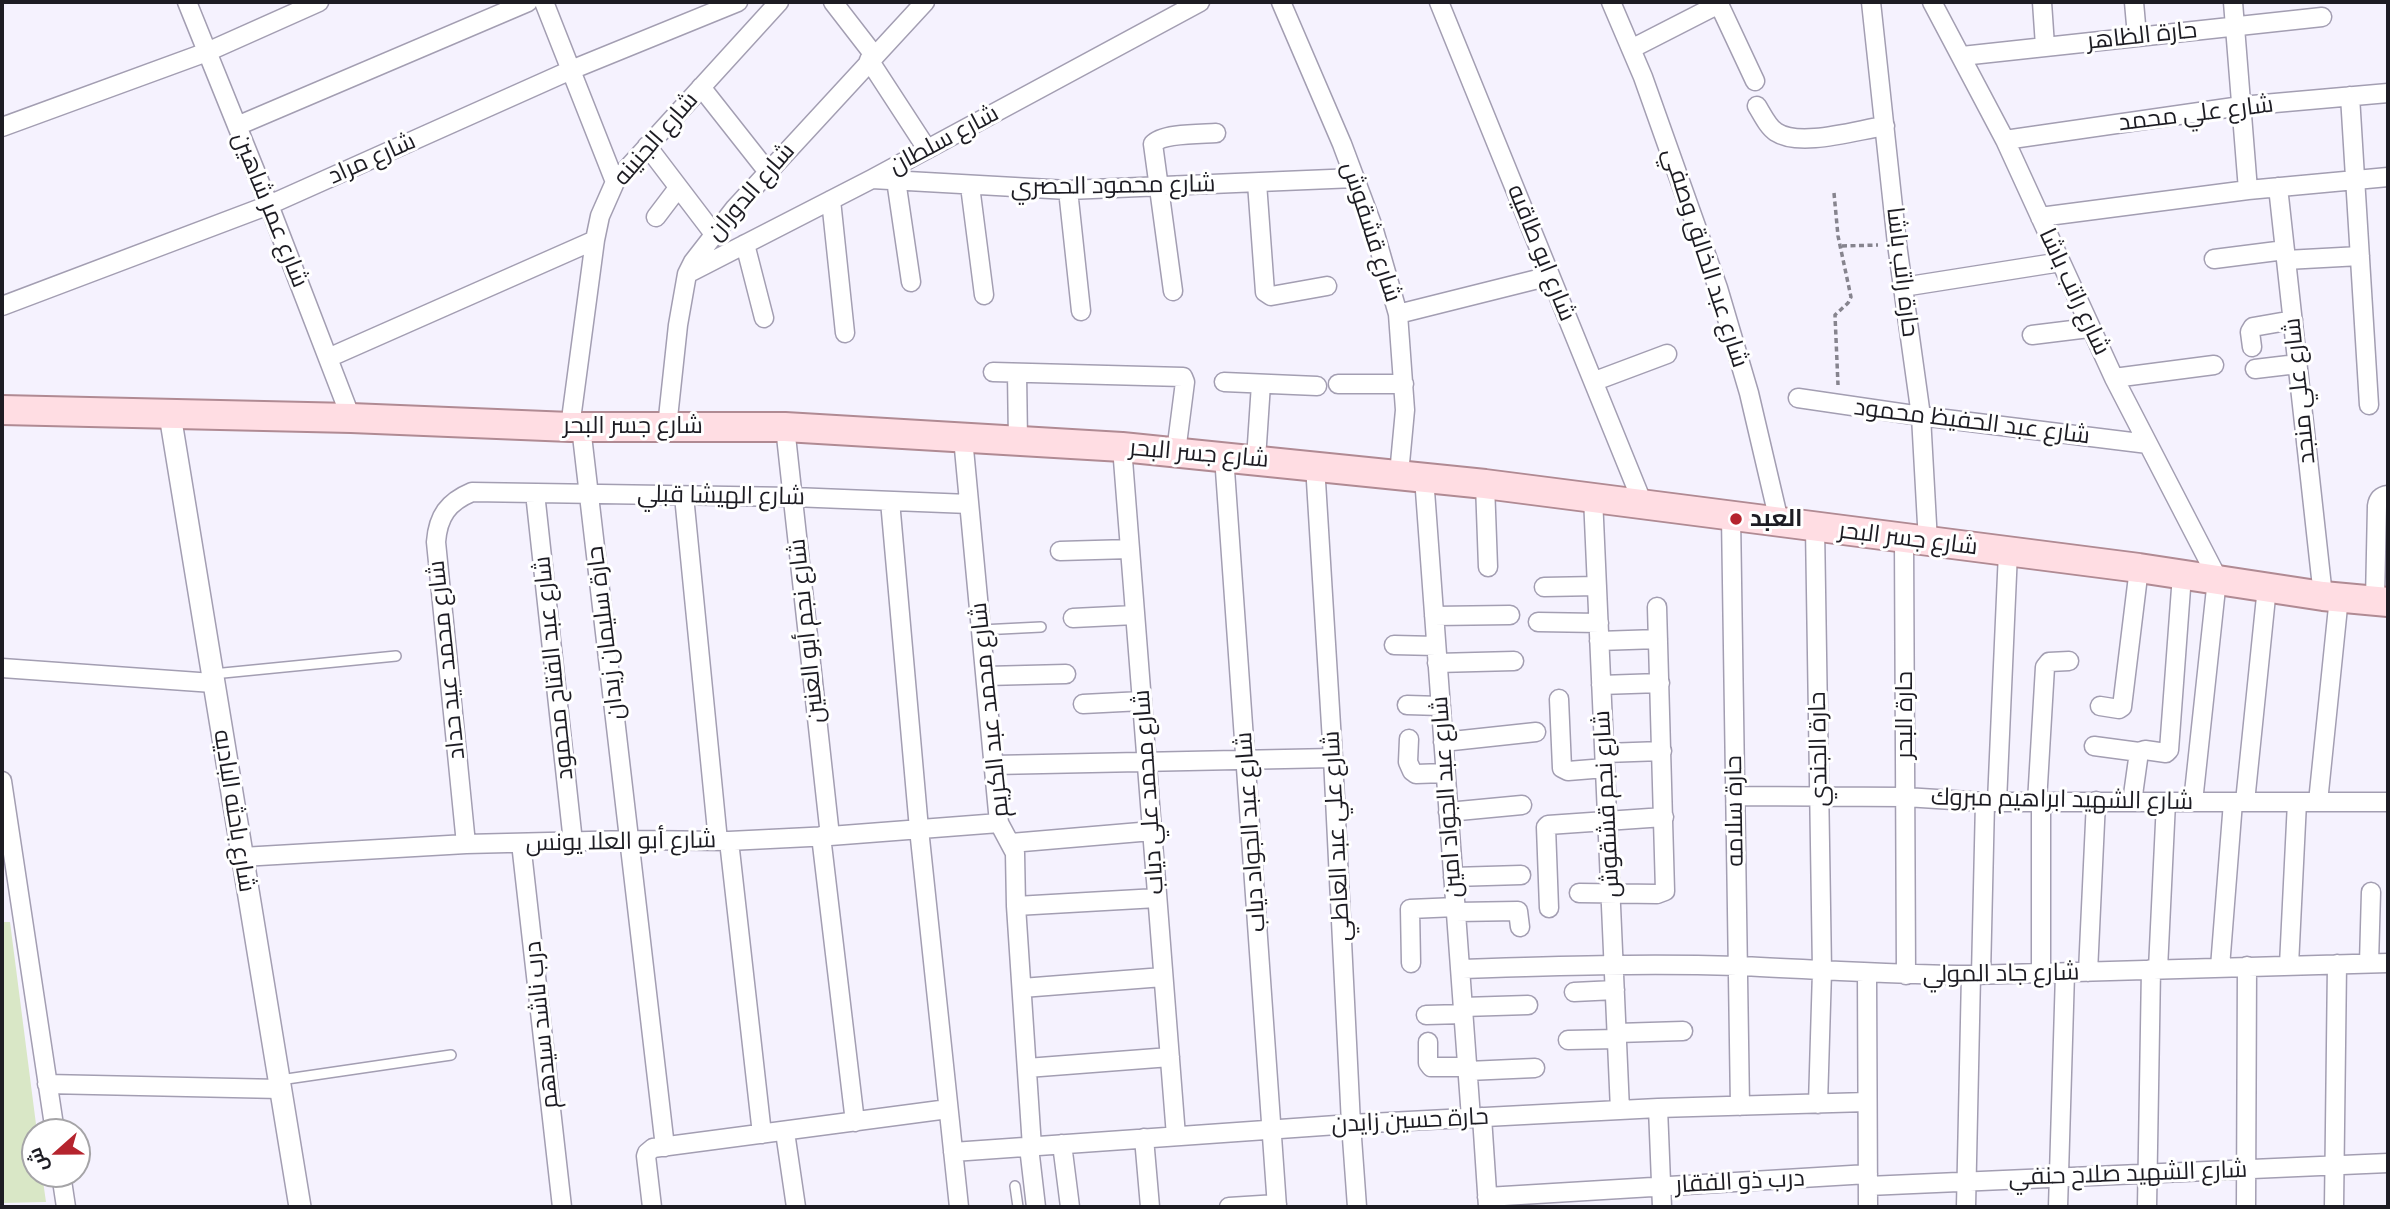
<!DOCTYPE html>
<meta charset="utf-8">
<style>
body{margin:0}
#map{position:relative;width:2390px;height:1209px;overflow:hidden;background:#f5f2fe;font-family:"Zilla Slab",Cairo,serif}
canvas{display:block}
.frame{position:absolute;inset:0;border:4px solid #1d1c23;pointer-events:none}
.north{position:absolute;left:21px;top:1118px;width:70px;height:70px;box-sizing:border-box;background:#fff;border:2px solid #a5a4a7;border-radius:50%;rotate:249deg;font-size:19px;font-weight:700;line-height:28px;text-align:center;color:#1d1c23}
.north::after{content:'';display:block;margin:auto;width:24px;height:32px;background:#b5242e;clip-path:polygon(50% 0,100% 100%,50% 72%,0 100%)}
</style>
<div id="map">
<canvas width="2390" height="1209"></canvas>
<div class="frame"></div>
<div class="north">ش</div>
</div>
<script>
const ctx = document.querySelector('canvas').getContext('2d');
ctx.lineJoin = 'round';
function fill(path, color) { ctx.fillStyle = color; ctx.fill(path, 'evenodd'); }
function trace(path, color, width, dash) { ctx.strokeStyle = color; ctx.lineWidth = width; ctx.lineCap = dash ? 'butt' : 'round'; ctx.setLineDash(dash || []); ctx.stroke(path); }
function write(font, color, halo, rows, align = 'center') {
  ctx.font = font + ' "Zilla Slab",Cairo,serif'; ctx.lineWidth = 6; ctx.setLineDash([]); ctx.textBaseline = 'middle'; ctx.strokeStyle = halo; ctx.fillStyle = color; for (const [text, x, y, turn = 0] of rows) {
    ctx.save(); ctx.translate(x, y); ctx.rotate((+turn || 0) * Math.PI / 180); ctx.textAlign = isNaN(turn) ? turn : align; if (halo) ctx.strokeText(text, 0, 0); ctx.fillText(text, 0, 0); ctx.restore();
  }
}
fill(new Path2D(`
 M2,922H10L37,1132L35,1174H42L46,1202L2,1203Z`), '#d9e7c6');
const service = new Path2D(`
 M981,630L1041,627
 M213,674L396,656
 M280,1080L451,1055
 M1015,1186L1018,1207`);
const minor = new Path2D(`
 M187,2L269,205L351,418
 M544,2L615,182
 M833,2L874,55
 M1281,2L1342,144L1373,227L1398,314L1405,410L1399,474
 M1439,2L1643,504
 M1611,2L1643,77L1718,288L1749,393L1779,521
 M1718,2L1755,81
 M1871,2L1897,244L1921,416L1928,542
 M1932,2L2005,140L2114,378L2219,581
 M2042,2L2045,46
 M2134,2L2137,36
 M2233,2L2248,190
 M1631,49L1719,4
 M1962,56L2322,17
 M869,60L927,149
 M701,87L768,172
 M2350,96L2369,405
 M1757,106C1762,114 1768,127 1776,132C1800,148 1857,130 1885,126
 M237,126L528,2
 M2,127L207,52L319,2
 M2005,140L2241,106L2388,93
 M647,146L714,234
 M872,179L1068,190L1355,178
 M896,180L911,282
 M1257,183L1265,292L1271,296L1327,286
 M970,186L984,295
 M2278,187L2323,596
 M1068,190L1081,311
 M831,200L845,333
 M656,217L678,188
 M2040,217L2248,190L2388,177
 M745,244L764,318
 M2214,259L2285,250
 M2286,260L2360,256
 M687,274L872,179L1200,2
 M1903,287L2061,262
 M1173,291L1153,144C1162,133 1201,134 1216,133
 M2,306L269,205L571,70L738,2
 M1398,314L1550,276
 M2032,335L2089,328
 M2252,347L2250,332L2253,327L2293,320
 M328,358L595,240
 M2255,369L2297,364
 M993,372L1183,377L1185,382L1176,452
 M1017,373L1018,441
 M2114,378L2214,365
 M1595,381L1667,354
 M1224,382L1317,386
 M1338,384H1404
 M1798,398L1921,416L2148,444
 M570,427L595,240L600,216L615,182L779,2
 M581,427L665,1147
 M667,427L678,325L687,274L693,262L735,208L925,2
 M785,427L830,836
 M963,438L999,823L1015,853L1016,906L1032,1147
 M1122,447L1176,1136
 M1224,456L1277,1207
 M1256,459L1261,384
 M1315,465L1333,758L1351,1124L1357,1207
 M1424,477L1471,1118
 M1485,484L1488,567
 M535,493L573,842
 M684,496L718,841
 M1593,497L1620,1110
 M890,501L919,829L959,1207
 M1731,516L1740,1106
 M1815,527L1822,971L1818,1104
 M1904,539L1906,975
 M1060,551L1130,549
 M1544,587L1597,586
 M2375,600L2377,506C2378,499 2381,496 2388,495
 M1434,616L1510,615
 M1073,618L1135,615
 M1538,622L1599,623
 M1599,641L1658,639
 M1394,645L1436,646
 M1437,663L1514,661
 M2,668L213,683
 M986,676L1066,674
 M1601,685L1660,683
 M1559,699L1562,768L1568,771L1605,768
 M1083,704L1142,701
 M1407,705L1441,706
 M2100,706L2119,709L2122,707L2139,568
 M1409,739L1408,762L1412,771L1416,774L1445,773
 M1443,742L1536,732
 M2094,746L2139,752
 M1605,753L1662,751
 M994,765L1333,758
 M2,781L55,1132
 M1735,796L1905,797L1985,802H2388
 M1997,802L2008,552
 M2037,802L2045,667L2049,662L2069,661
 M2132,802L2139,752L2145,750L2166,753L2169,750L2182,575
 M2193,802L2217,579
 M2245,802L2267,587
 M2318,802L2339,597
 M1448,812L1522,805
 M821,836L855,1122
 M729,841L762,1134
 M521,843L562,1207
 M1011,843L1152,831
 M466,844L436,542C438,516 448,502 472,492L793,497L969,504
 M242,857L466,844L631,840L729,841L830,836L999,823
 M1453,877L1521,875
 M1579,893L1657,894L1665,891L1657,607
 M1016,906L1157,898
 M1549,908L1546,827L1548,825L1664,817
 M1456,912L1518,911L1520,927
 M1411,963L1410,909L1456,907
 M2369,963L2371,892
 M2289,965L2297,802
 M2220,967L2233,802
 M1460,969C1553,966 1644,963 1737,966C1815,969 1893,975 1971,975L2388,963
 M2158,969L2166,802
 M2088,972L2096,801
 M1867,974L1868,1207
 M2041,974V802
 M1981,975L1985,802
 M1022,988L1163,977
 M1574,992L1615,990
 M1463,1007L1528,1005
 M1426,1015L1464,1014
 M1617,1033L1683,1031
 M1568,1040L1617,1039
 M1428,1042V1063L1431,1067H1468
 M1027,1068L1170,1057
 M1468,1071L1535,1068
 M47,1084L280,1089
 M1658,1108L1662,1207
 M1482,1117L1488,1207
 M785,1132L796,1207
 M1144,1138L1150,1207
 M1062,1144L1070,1207
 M1029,1147L1036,1207
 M953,1152L1351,1124L1658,1108L1867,1102
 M61,1174L66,1207
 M1868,1186L2388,1163
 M1487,1197L1868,1174
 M652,1207L646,1156L647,1153L653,1148L948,1109
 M1229,1207L1277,1204
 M1966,1207L1971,975
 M2058,1207L2065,973
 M2147,1207L2151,969
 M2246,1207L2247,966
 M2334,1207L2337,964`);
const tertiary = new Path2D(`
 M170,415L300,1207`);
const primary = new Path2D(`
 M2,410L351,418L570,427H785L1122,447L1485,484L2139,568L2323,596L2388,602`);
trace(service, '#a39eb2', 12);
trace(minor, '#a39eb2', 21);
trace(tertiary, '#a39eb2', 24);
trace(primary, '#b08a93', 32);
trace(new Path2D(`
 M1834,193L1838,236L1851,297L1848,303L1835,315L1838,385
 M1842,246L1878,245`), '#86848e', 3.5, [5, 3.5]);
trace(service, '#fff', 9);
trace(minor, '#fff', 18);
trace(tertiary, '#fff', 21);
trace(primary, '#ffdde3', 28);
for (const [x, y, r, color] of [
 [1736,519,7,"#b5242e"]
]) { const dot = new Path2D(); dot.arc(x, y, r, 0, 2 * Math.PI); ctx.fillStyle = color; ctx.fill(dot); trace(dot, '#fff', 2.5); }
write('24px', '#1d1c23', '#fff', [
 ["حارة الظاهر",2142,36,-6],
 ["شارع علي محمد",2196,114,-7],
 ["شارع الجنينه",656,139,-49],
 ["شارع سلطان",944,140,-28],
 ["شارع مراد",372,159,-24],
 ["شارع محمود الحصري",1113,186,-1],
 ["شارع الدوران",751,192,-49],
 ["شارع عمر شاهين",270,210,68],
 ["شارع قشقوش",1371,232,72],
 ["شارع ابو طاقيه",1541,253,68],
 ["شارع عبد الخالق وصفي",1705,258,72],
 ["حارة راتب باشا",1902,272,83],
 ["شارع راتب باشا",2074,292,65],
 ["شارع علي منجد",2300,391,-96],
 ["شارع عبد الحفيظ محمود",1972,422,7],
 ["شارع جسر البحر",633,426],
 ["شارع جسر البحر",1199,454,5],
 ["شارع الهيشا قبلي",721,496,1],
 ["شارع جسر البحر",1908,539,7],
 ["شارع نجم أبو العنين",807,631,-96],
 ["حارة سليمان زيدان",606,633,-97],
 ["شارع محمد عيد حداد",447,660,-96],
 ["شارع عبد الفتاح محمود",554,668,-96],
 ["شارع محمد عبد الكريم",990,710,-96],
 ["حارة البحر",1905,715,-90],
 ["حارة الجندي",1819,749,-91],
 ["شارع محمد علي دياب",1149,792,-94],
 ["شارع عبد الجواد امين",1447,797,-94],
 ["شارع الشهيد ابراهيم مبروك",2062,800,1],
 ["شارع نجم قشقوش",1607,804,-93],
 ["شارع باحثه الباديه",234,811,81],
 ["حارة سلامه",1735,811,-91],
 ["شارع عبد الجواد دياب",1251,832,-94],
 ["شارع علي عبد العاطي",1337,836,-93],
 ["شارع أبو العلا يونس",621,842,-1],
 ["شارع جاد المولي",2001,974,-1],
 ["درب ناشد سيدهم",542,1025,-96],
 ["حارة حسين زايدن",1410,1121,-3],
 ["شارع الشهيد صلاح حنفي",2128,1174,-2],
 ["درب ذو الفقار",1740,1182,-3]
]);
write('bold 24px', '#1d1c23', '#fff', [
 ["العبد",1750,519]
], 'left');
</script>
